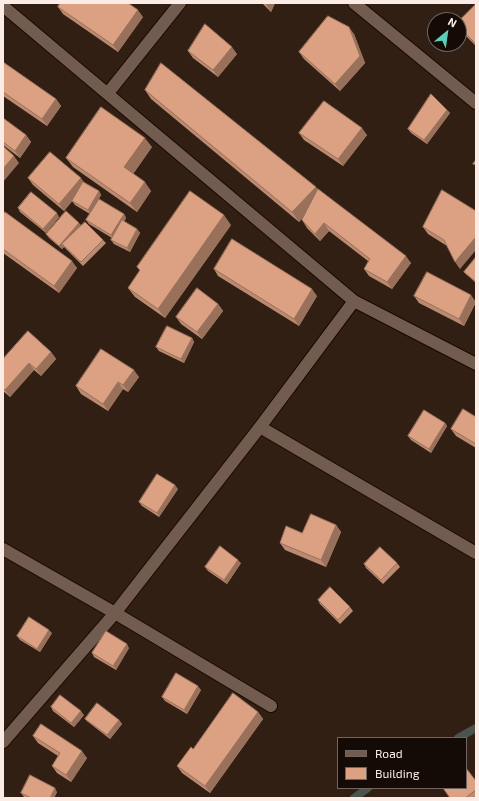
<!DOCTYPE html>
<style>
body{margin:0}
#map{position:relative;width:479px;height:801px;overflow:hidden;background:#321f14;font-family:"Exo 2",sans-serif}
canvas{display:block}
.frame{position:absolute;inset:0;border:4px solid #fbede6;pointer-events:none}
.legend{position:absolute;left:337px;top:737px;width:130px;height:52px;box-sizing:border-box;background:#140b07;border:1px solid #706560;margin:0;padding:5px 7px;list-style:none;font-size:12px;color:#fbede6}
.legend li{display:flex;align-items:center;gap:8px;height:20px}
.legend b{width:20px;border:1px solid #706560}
.north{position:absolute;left:427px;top:12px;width:40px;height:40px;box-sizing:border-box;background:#140b07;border:1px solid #706560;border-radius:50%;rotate:29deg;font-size:11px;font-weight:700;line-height:16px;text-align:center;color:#fbede6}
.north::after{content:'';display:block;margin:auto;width:14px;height:18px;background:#5cceba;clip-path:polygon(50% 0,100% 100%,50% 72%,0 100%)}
</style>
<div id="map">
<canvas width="479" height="801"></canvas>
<div class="frame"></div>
<ul class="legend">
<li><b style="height:5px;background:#725b4f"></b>Road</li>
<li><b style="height:11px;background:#dba182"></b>Building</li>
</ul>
<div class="north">N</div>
</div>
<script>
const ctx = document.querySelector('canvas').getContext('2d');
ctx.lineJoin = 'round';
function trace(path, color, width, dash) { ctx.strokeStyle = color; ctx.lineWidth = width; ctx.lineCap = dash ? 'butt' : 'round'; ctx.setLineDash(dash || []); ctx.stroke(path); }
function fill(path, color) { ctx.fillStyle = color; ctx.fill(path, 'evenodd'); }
trace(new Path2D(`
 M458,738L476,728
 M354,798L368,788`), '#4b534e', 8);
const lane = new Path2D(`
 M260,427L476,553
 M115,613L271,706`);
const street = new Path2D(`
 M354,3L476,103
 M3,6L354,301L476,364
 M108,93L180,3
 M3,549L115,613
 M3,742L115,613L260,427L354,301`);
trace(lane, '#190802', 14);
trace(street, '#190802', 14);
trace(lane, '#725b4f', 12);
trace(street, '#725b4f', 12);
fill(new Path2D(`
 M262,3H275L271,12Z
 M476,4V46L461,31L459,28V21Z
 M58,7L143,17L118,52L63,14Z
 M354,34L365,63L340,91L304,59L299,52Z
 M188,51L237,54L218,77L193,58Z
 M3,62L56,99L61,106L47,126L3,96Z
 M145,90L318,189L411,263L392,289L369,276L364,269L368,261L329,231L320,241L307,228L302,220L303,217L299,222L151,99Z
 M447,110L450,113L427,144L411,133L408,129Z
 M3,118L26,135L31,142L20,158L3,145Z
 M299,133L367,135L343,166L304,140Z
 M152,147L133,174L151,191L137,212L73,167L66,158Z
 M28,178L84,182L99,191L101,195L91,212L124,214L126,218L124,222L137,229L140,233L130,252L114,244L111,240L112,238L89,224L86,220L90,214L75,205L72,201L64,211L33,185Z
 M442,190L460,269L447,246L428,234L423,227Z
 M18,208L59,217L46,233L20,212Z
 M3,214L77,268L59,293L3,253Z
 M231,225L165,318L135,297L128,288L140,271L137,267Z
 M81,226L103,240L106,243L83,266L64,247L62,249L49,238L46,234Z
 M476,257V283L467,275L464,272Z
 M214,269L317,296L299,326L218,276Z
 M414,296L476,302L464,326L419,303Z
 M218,304L223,311L202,339L181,324L176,317Z
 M192,338L194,342L184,363L159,351L156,347Z
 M51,352L56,359L41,376L34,370L10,397L3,391V359Z
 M139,377L128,392L123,389L108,411L81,394L76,386Z
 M476,417V448L456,436L451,429Z
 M445,423L447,426L431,453L411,440L408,436Z
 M178,489L159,517L142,506L139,502Z
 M336,525L341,532L326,567L285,550L280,543L302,533Z
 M241,563L227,584L208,571L205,567Z
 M397,563L400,567L383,584L366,568L364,564Z
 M318,600L350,607L353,611L340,624L320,604Z
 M52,633L40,652L20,640L17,636Z
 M129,648L116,670L94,657L92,653Z
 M201,690L187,714L165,701L162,697Z
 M51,707L84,715L74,727L53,711Z
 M258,712L263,719L210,793L182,773L177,766L193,749Z
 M85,719L119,720L122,724L110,739L88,722Z
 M33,736L87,758L71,782L57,773L52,766L58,756L38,743Z
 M476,781V798H450Z
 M57,792L54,798H26L24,797L21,793Z`), '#bc8a70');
fill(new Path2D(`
 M267,3H275L271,12L266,4Z
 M138,10L143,17L118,52L113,45Z
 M349,27L354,34L365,63L340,91L335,84Z
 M232,47L237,54L218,77L213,70Z
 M56,99L61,106L47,126L42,119Z
 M447,110L450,113L427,144L424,140Z
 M362,128L367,135L343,166L338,159Z
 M26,135L31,142L20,158L15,151Z
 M145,138L152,147L131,177L124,167Z
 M14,156L19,163L3,182V169Z
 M81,178L86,185L64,211L59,204Z
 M145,182L151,191L137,212L130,203Z
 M316,187L323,197L299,222L292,212Z
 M99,191L101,195L90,214L88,210Z
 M57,213L59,217L46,233L43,229Z
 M124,214L126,218L114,239L111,235Z
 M224,215L231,225L165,318L158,309Z
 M79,223L82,226L62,244L64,247L62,249L59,246Z
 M324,223L329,231L320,241L315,234Z
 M137,229L140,233L130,252L127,248Z
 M476,237V250L460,269L455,262Z
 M406,256L411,263L392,289L387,282Z
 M72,261L77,268L59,293L54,286Z
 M312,289L317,296L299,326L294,319Z
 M471,295L476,302L464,326L459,319Z
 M218,304L223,311L202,339L197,332Z
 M192,338L194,342L184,363L181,359Z
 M51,352L56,359L41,376L36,369Z
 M29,363L34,370L10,397L5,390Z
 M134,370L139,377L128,392L123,385Z
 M118,382L123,389L108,411L103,404Z
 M445,423L447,426L431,453L429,449Z
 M175,485L178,489L159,517L157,513Z
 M336,525L341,532L326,567L321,560Z
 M238,560L241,563L227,584L224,580Z
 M49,630L52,633L40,652L37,649Z
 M127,644L129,648L116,670L113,666Z
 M198,686L201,690L187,714L184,710Z
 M81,711L84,715L74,727L71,723Z
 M258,712L263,719L210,793L205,786Z
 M119,720L122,724L110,739L107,735Z
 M82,751L87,758L71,782L66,775Z
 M55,788L57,792L54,798H50Z`), '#99715b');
const building = new Path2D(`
 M60,3H128L138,10L113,45L58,7Z
 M476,4V44L459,27V21Z
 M328,16L349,27L360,56L335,84L299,52Z
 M205,24L232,47L213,70L188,51Z
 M3,62L56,99L42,119L3,92Z
 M161,63L316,187L292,212L145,90Z
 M431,94L447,110L424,140L408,129Z
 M324,101L362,128L338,159L299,133Z
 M101,107L145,138L124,167L145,182L130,203L66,158Z
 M3,118L26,135L15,151L3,142Z
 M3,146L14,156L3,169Z
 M50,152L81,178L59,204L28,178Z
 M476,160V165L473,164Z
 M83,182L99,191L88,210L72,201Z
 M318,189L406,256L387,282L364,269L370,259L324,223L315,234L302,220Z
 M442,190L476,211V237L455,262L444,240L423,227Z
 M190,191L224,215L158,309L128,288L140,270L137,267Z
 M31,192L57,213L43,229L18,208Z
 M99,199L124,214L111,235L86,220Z
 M66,211L79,223L59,246L46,234Z
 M5,212L72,261L54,286L3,249V214Z
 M122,220L137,229L127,248L111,240Z
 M85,222L103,240L81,262L62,244Z
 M232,239L312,289L294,319L214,269Z
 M476,257V282L464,272Z
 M427,272L471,295L459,319L414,296Z
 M197,288L218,304L197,332L176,317Z
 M167,326L192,338L181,359L156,347Z
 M28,331L51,352L36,369L29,363L5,390L3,388V359Z
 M101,349L134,370L123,385L118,382L103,404L76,386Z
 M463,409L476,417V444L451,429Z
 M424,410L445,423L429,449L408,436Z
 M157,474L175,485L157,513L139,502Z
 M311,514L336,525L321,560L280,543L286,526L302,533Z
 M220,546L238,560L224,580L205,567Z
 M380,547L397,563L381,580L364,564Z
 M330,587L350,607L338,620L318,600Z
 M29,617L49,630L37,649L17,636Z
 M106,631L127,644L113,666L92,653Z
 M176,673L198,686L184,710L162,697Z
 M233,693L258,712L205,786L177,766L191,747L193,749Z
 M60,695L81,711L71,723L51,707Z
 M97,703L119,720L107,735L85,719Z
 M41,724L82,751L66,775L52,766L60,753L33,736Z
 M466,768L476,781V790L465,798H450L443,788H466Z
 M30,775L55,788L50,798H31L21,793Z`);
fill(building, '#dba182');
trace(building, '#99715b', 1);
</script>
